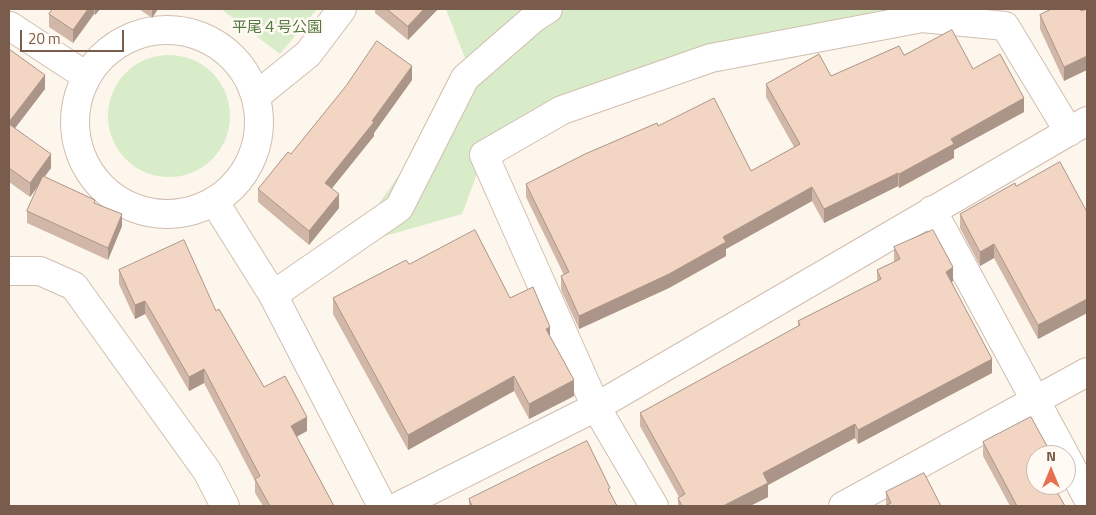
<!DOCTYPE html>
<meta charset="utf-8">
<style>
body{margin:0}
#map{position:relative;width:1096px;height:515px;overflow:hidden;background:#fdf6ec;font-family:"Titillium Web",sans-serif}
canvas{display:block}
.frame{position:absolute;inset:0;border:10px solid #7a5c4d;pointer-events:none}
.north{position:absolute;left:1026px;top:445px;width:50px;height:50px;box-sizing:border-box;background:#fffaf3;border:1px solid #cabbb1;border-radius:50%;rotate:0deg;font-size:14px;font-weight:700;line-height:20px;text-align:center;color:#7a5c4d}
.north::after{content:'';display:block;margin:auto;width:18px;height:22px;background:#e76f51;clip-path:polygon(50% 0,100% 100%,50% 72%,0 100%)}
.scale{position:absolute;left:20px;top:30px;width:104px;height:22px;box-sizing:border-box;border:2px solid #7a5c4d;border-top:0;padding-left:6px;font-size:15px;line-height:18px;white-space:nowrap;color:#7a5c4d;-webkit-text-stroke:4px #fffaf3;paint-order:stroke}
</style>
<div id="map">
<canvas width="1096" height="515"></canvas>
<div class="frame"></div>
<div class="north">N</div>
<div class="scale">20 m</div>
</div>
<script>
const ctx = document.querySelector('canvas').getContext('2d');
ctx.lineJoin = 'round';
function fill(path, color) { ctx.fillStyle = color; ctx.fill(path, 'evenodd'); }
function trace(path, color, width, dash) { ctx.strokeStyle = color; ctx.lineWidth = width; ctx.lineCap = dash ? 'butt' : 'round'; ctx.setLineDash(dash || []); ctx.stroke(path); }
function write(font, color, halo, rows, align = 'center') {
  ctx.font = font + ' "Titillium Web","Noto Sans JP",sans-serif'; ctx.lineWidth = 5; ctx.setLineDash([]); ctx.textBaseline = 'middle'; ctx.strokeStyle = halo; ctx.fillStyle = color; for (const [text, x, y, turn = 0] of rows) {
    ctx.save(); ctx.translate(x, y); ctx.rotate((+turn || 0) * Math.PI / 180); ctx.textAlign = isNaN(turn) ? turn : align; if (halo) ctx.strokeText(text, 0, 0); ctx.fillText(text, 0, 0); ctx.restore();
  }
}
fill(new Path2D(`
 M221,9H317L280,54Z
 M446,9H944L578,104L484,155L462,214L350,246L470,71Z
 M108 116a61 61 0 1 1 122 0a61 61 0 1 1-122 0Z`), '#d8ecc9');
const minor = new Path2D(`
 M10,26L86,76
 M75 122a92 92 0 1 1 184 0a92 92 0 1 1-184 0Z
 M256,96L308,54L342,9
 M932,210L1065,455
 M9,271H40L74,286L207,471L225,506
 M273,295L399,208L465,78L534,18L548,9
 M1066,457L1087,497
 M399,506L596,407L1087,121
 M654,506L596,407L484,155L562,110L711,58L922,18L1005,26L1069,132
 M843,506L1087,372`);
const tertiary = new Path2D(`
 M214,201L273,295L382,506`);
trace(minor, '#d1beb0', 30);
trace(tertiary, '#d1beb0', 30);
trace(minor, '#fff', 28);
trace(tertiary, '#fff', 28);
fill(new Path2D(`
 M53,9H100L95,15L94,14L73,43L49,27V14Z
 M139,9H158L152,18Z
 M375,9H438L408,40L375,13Z
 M1081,11L1064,81L1040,29V15Z
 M9,49L45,89L15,128L51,168L44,177L95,203L122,226L108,260L27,223V211L40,183L30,197L9,182Z
 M904,55L973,69L1024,112L954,150V158L899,188L898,186L824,223L812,201L726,249V256L669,288L579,329L561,290V276L564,275L526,197V184L658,126L751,171L794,147L766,97V84L831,76Z
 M412,80L374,133V136L332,188L339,208L309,245L258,202V189L291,154Z
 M1016,186L1087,212V313L1038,339L994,258L980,266L960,228V214Z
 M894,247L953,281L952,282L992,373L858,444L855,438L768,485V497L750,506H678V498L679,497L640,426V413L798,327V321L877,281V270L894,262Z
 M409,264L510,298L550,337L574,396L529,419L514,391L408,450L333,314V298Z
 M119,270L216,311L264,387L307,431L296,436L334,506H263L255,493V481L204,383L189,391L145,314L135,319L119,284Z
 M1087,388V404L1086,403V389Z
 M983,442L1036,455L1065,506H1010L983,456Z
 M886,492L941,506H886Z
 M610,494L617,506H469V499Z`), '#d1b7a8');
fill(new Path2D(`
 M88,9H94V14L73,43V30Z
 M95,9H100L95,15Z
 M152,9H158L152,18Z
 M424,9H438L408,40V26Z
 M1087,56V70L1064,81V67Z
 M412,66V80L374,133V136L325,197V183L372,121Z
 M45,75V89L9,136V122Z
 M1024,98V112L954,150V158L899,188V174L951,139Z
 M51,154V168L30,197V183Z
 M898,173V186L824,223V209Z
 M812,187V201L726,249V256L669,288L579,329V316L723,237Z
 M339,194V208L309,245V231Z
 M122,214V226L108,260V248Z
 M994,244V258L980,266V252Z
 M953,267V281L946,285V272Z
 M1087,299V313L1038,339V325Z
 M145,301V314L135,319V305Z
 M550,327V342L546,329Z
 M992,359V373L858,444V430Z
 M204,369V383L189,391V377Z
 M514,376V391L408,450V435Z
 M574,380V396L529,419V404Z
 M307,417V431L291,440V426Z
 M855,424V438L768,485V497L750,506H723L763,473Z`), '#aa9588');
const building = new Path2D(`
 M53,9H88L73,30L49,14Z
 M387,9H424L408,26Z
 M1052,9H1080L1081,11L1087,9V56L1064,67L1040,15Z
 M952,30L973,69L1000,54L1024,98L951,139L954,144L899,174L898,173L824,209L812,187L723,237L726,242L669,274L579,316L561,276L569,272L526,184L585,154L657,123L658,126L714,98L751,171L800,144L766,84L819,54L831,76L899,46L904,55Z
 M377,41L412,66L372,121L374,122L325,183L339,194L309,231L258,189L288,152L291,154L346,86Z
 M9,49L45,75L9,122Z
 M9,124L51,154L30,183L9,168Z
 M1060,162L1087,212V299L1038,325L994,244L980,252L960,214L1015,183L1016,186Z
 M43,176L95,200L94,203L122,214L108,248L27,211Z
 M475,230L510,298L533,287L550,327L546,329L574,380L529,404L514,376L408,435L333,298L406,260L409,264Z
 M933,230L953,267L946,272L992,359L858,430L855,424L763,473L768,483L723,506H682L678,498L685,494L640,413L800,325L798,321L881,279L877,270L900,259L894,247Z
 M184,240L216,311L219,309L264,387L285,376L307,417L291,426L334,506H270L255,479L260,476L204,369L189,377L145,301L135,305L119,270Z
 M1031,417L1052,455H1036V485H1053L1065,506H1017L983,442Z
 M587,441L610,488L608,489L617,506H472L469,499Z
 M924,473L941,506H885L891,503L886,492Z`);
fill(building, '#f3d5c3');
trace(building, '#aa9588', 1);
write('15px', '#537a41', '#fffaf3', [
 ["平尾４号公園",277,28]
]);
</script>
